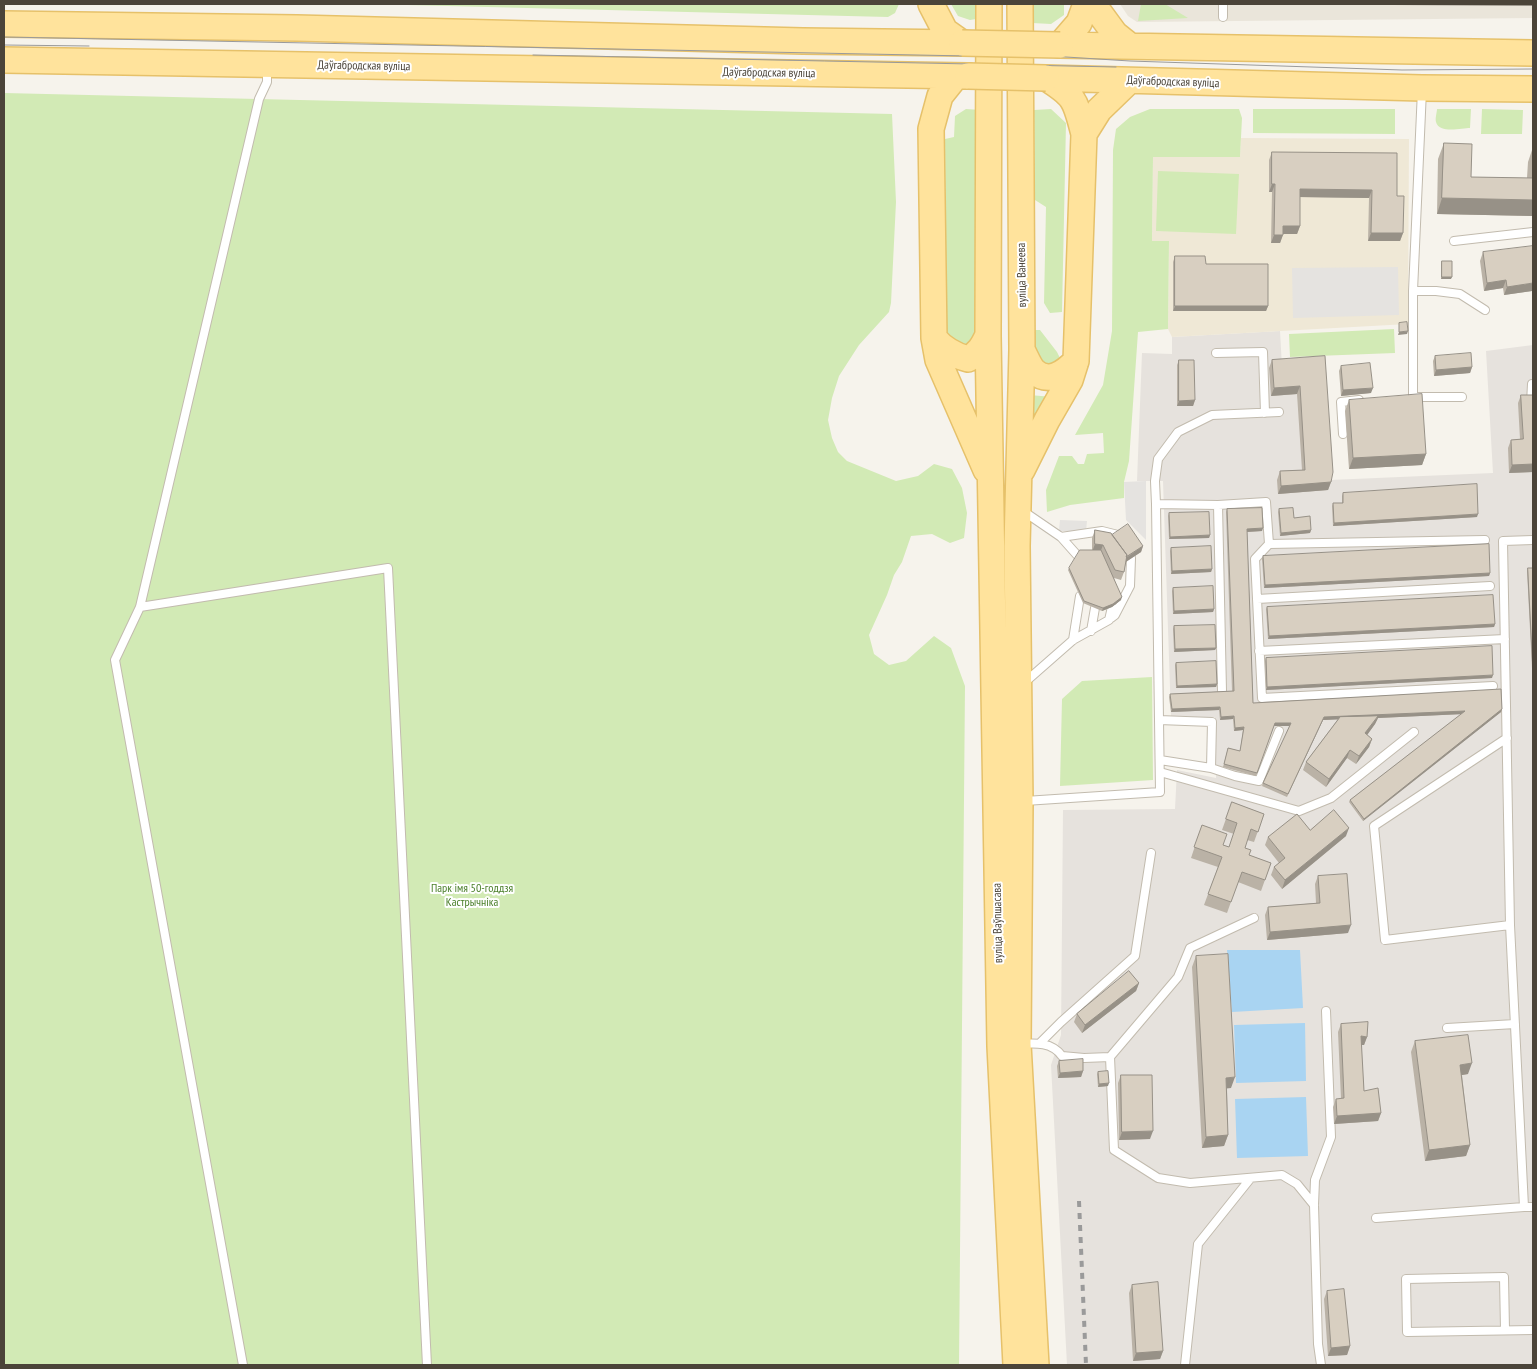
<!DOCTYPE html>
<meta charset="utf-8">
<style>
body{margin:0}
#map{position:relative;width:1537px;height:1369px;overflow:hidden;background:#f6f3ec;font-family:"PT Sans Narrow",sans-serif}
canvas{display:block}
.frame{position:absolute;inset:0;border:5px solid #4b4439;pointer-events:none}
</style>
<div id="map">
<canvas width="1537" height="1369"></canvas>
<div class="frame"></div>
</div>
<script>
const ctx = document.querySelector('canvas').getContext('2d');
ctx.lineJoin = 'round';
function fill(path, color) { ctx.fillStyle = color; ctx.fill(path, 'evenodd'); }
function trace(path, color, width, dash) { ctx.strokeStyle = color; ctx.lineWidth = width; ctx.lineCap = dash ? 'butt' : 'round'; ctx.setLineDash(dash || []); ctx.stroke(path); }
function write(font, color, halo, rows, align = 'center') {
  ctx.font = font + ' "PT Sans Narrow",sans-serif'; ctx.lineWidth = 4; ctx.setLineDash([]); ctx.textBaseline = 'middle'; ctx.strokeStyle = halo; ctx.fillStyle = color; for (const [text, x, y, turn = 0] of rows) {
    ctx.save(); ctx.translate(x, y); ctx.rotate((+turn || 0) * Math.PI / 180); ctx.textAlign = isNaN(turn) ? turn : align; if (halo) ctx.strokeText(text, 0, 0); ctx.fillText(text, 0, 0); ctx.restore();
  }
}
fill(new Path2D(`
 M1120,4H1533V18L1137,22L1128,16Z`), '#eae5da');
fill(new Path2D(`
 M1280,331L1282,367L1323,364L1330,480L1493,473L1486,351L1533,345V1365H1067L1051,1065L1061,1035L1063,810L1175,809L1177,770L1216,778L1215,717H1171L1163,481H1137L1142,353L1172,354V337Z`), '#e6e2dd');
fill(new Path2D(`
 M1241,138L1409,139L1408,324L1172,337L1168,329L1169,241H1152L1153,157H1240Z`), '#efe8d6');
fill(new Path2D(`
 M367,4H899L895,13L888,17Z
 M951,4H982V18L970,20L958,16Z
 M1032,4H1064V15L1051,24L1032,23Z
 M1141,4H1165L1188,18L1138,21Z
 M4,93L892,114L896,202L891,303L889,312L859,345L839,376L832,398L828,420L832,438L838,452L847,461L896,481L918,476L934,464L952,469L962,488L967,513L964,538L950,543L932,534L911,536L902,562L894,575L887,595L869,635L874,654L889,665L906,661L934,636L951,648L965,686L959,1365H4Z
 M966,109L981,110L980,337L971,349L946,339L945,139L954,137L955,116Z
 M1051,109L1066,123L1062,312L1050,313L1044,303L1046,207L1035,200L1034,110Z
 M1150,109H1239L1242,118L1240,157H1153L1152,241H1169L1168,329L1138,332L1129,461L1124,482V498L1070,505L1047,512L1046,490L1059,456H1072L1078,464H1084L1087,454L1104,453L1103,433L1075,435L1103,385L1112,331L1113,150L1116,129L1130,117Z
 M1253,109H1395V134L1253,133Z
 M1437,109H1471L1470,128C1462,128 1439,134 1436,122C1435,118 1437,112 1437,109Z
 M1482,109L1523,110L1522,134H1481Z
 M1158,171L1239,174L1236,234L1156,231Z
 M1394,329L1395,353L1290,357L1289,334Z
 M1032,330H1040L1057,352L1062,362L1050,368L1037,366Z
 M1030,395L1052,397L1034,428Z
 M1152,677L1153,780L1060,786L1062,699L1082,681Z`), '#d2eab5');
fill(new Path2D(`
 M1398,267L1399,315L1293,318L1292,268Z
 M1146,481V540L1126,520L1124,482Z
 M1060,520L1087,521L1086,531H1059Z`), '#e5e3e0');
fill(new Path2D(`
 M1227,950H1300L1303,1008L1232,1012Z
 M1305,1023L1306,1081L1236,1083L1234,1025Z
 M1306,1097L1308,1156L1237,1158L1235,1099Z`), '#a9d4f2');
const service = new Path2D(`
 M1223,17V4
 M1422,90L1413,291V397H1462
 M1454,241L1533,232
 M1413,291H1436L1460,294L1485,310
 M1216,353L1263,352L1265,413
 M1531,403L1532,384H1533
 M1343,434L1341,402L1359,400
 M1156,504L1155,481L1158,459L1178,432L1212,415L1279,412
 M1218,505L1222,691
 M1023,511L1061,537L1077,555
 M1061,537L1102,531L1118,535
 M1533,540L1503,541L1510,925L1524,1207H1533
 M1269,544L1485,540
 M1257,599L1490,586
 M140,607L388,568L427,1365
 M1111,618L1115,615L1130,586L1131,558
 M1091,631L1095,608
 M1073,640L1080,596
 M1259,651L1505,639
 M1024,683L1073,640L1109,620L1112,607
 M1159,720L1212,722L1211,768L1160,760
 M1507,738L1374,826L1385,940L1510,925
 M1211,768L1235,776L1259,781L1279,731
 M1160,772L1299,811L1331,798L1414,732
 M1025,801L1160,792L1156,504L1218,505L1266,502L1269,544L1255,559L1262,698L1493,686
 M1447,1028L1515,1024
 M1040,1043L1061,1022L1135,956L1151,853
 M1020,1044C1036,1043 1052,1042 1062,1056L1084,1058L1110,1057L1114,1150L1158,1178L1190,1183L1282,1175L1297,1184L1314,1205
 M1110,1057L1178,977L1190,948L1254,918
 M1376,1218L1524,1207
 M1505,1330L1504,1277L1406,1279L1407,1332L1533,1330
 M243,1365L115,660L140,607L259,99L267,82V67
 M1185,1365L1198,1244L1250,1179
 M1321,1365L1318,1344L1314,1205L1315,1180L1331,1137L1326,1011`);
const primary = new Path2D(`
 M931,4L945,31L962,43
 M989,4L988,335L1000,1046L1016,1365
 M1020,4L1022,350L1017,546L1020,802L1018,1044L1036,1365
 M1093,4L1115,34L1130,46
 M4,24L297,28L803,41L962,43
 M1060,45L1533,53
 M1060,45L1079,23L1086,4
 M4,60L968,76
 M956,76L940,96L931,129L934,338L938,360L986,470
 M1046,78L1422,88L1533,89
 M1084,134L1099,110L1129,81
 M934,338C943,349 953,355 968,359C979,353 983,346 988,335
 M1022,350C1026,357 1029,366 1034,371C1049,385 1065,372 1076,361
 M1022,470L1047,420L1070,380L1076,361L1084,134C1075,100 1076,97 1046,78`);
trace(service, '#c2bbae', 10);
trace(primary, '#e6c16a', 28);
trace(service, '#fff', 8);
trace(primary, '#ffe39c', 25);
trace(new Path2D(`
 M4,37L968,56H1050L1130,61L1402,70L1533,69
 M4,45L89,46
 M533,55L1116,67`), '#9a9a9a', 1);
trace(new Path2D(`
 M1079,1201L1086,1365`), '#9a9a9a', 4, [6, 6]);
const primaryBridge = new Path2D(`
 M962,43L1060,45
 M968,76L1046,78`);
trace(primaryBridge, '#e6c16a', 28, []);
trace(primaryBridge, '#ffe39c', 25);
fill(new Path2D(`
 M1444,143L1471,177L1527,178L1528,162L1533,147V216L1437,214L1438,159Z
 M1272,152L1397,196L1403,233L1400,241H1368L1369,198L1300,197V226L1297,234H1283L1280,243H1271L1272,192H1269V160Z
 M1483,252L1532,291L1504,295L1503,288L1484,291L1480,261Z
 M1175,256L1206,264L1268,306L1266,311H1173V262Z
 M1442,261L1451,279H1441V264Z
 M1325,356L1331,482L1328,490L1278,494L1277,480L1280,471L1302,470L1297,394L1271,396L1269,368L1272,360Z
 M1435,356L1472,367L1470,373L1434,376L1433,361Z
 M1179,360L1195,400L1193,406H1177V365Z
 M1341,366L1371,393L1341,396L1339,371Z
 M1521,395H1533V472L1509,473L1508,448L1511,440L1520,439L1518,403Z
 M1349,400L1426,454L1422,465L1349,469L1345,411Z
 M1343,493L1477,517L1333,526L1332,506L1333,503H1342V496Z
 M1227,509L1262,531L1247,532L1253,703L1502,709L1501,712L1363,821L1349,802L1350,800L1462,714L1378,718L1375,724L1367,735L1372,739L1369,747L1356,764L1347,758L1326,787L1303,770L1306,762L1338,719L1323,720L1287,797L1262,786L1290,726H1274L1256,776L1223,767L1228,748L1240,751L1243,730L1234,731L1233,719L1220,720L1219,710L1171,712L1169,697L1170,694L1232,691L1226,512Z
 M1279,509L1294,518L1311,530L1310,533L1280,536L1278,512Z
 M1169,513L1210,535L1209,538L1169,539L1168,516Z
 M1095,530L1112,535L1143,546L1141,552L1126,562L1124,572L1121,580L1114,578L1121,600L1112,607L1102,611L1083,603L1068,570L1069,568L1092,550V538Z
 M1171,548L1212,569L1211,572L1171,574L1170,551Z
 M1263,556L1490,573L1489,576L1264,588L1262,559Z
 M1528,568H1533V688L1527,571Z
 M1173,588L1214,609L1213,612L1173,614L1172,591Z
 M1267,607L1495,624L1494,627L1268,639L1266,609Z
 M1174,626L1216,648L1215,650L1174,652L1173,629Z
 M1266,658L1492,678L1266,690L1265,661Z
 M1176,663L1217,684L1216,687L1176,688L1175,665Z
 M1232,802L1264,814L1254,842L1247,840L1245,848L1249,855L1271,863L1261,891L1238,882L1227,913L1204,905L1218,867L1191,858L1202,825L1223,845L1229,847L1234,834L1222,830Z
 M1310,830L1346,836L1282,889L1271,875L1274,867L1279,863L1265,845L1268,837Z
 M1318,876L1348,933L1267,940L1265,915L1268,907L1316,903L1315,884Z
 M1196,956L1231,1088H1227L1228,1135L1224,1146L1202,1148L1192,967Z
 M1139,983L1136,991L1082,1033L1074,1022L1077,1014Z
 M1341,1024L1367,1037L1364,1045H1361L1364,1091L1381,1113L1378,1121L1334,1124L1333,1107L1336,1099H1341L1338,1032Z
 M1415,1041L1468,1074L1462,1075L1470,1145L1466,1156L1425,1161L1411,1052Z
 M1059,1061L1083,1071L1081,1077L1058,1078L1057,1066Z
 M1098,1072L1108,1086L1098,1087L1097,1074Z
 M1121,1075L1150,1139L1119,1140L1118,1083Z
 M1132,1285L1163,1351L1160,1359L1133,1361L1129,1293Z
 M1327,1291L1350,1346L1347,1355L1328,1356L1324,1299Z`), '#bab2a6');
fill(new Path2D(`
 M1394,4H1533V6L1394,5Z
 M1272,184H1275L1272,192H1269Z
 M1300,189L1372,190L1369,198L1297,197Z
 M1442,198L1533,200V216L1437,214Z
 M1283,226H1300L1297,234H1280Z
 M1371,233H1403L1400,241H1368Z
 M1274,235H1283L1280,243H1271Z
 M1442,277H1452L1451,279H1441Z
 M1506,280L1503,288L1484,291L1487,283Z
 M1533,283V287L1532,291L1504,295L1507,287Z
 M1175,306H1268L1266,311H1173Z
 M1408,331L1407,334L1398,335L1399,332Z
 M1472,367L1470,373L1434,376L1436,370Z
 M1300,386L1297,394L1271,396L1274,388Z
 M1373,388L1371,393L1341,396L1343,390Z
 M1195,400L1193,406H1177L1179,401Z
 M1426,454L1422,465L1349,469L1353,458Z
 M1533,464V472L1509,473L1512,465Z
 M1331,482L1328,490L1278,494L1281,486Z
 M1478,514L1477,517L1333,526L1334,523Z
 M1263,528L1262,531L1246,532L1247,529Z
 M1311,530L1310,533L1280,536L1281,533Z
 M1210,535L1209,538L1169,539L1170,537Z
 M1095,544L1103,545L1100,553L1092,552Z
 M1143,546L1141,552L1124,563L1126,558Z
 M1212,569L1211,572L1171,574L1172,571Z
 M1490,573L1489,576L1264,588L1265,585Z
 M1122,597L1121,600L1112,607L1102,611L1103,608Z
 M1214,609L1213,612L1173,614L1174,611Z
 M1495,624L1494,627L1268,639L1269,636Z
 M1216,648L1215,650L1174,652L1175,649Z
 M1493,675L1492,678L1266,690L1267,687Z
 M1217,684L1216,687L1176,688L1177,686Z
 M1220,707L1219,710L1171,712L1172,709Z
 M1502,709L1501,712L1363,821L1364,819Z
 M1465,711L1464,714L1378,718L1375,724L1362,742L1365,733L1377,718L1323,720L1287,797L1324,717Z
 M1234,716L1233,719L1220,720L1221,717Z
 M1275,723H1291L1290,726H1274Z
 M1244,727L1243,730L1234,731L1235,728Z
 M1372,739L1369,747L1356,764L1359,756Z
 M1350,750L1347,758L1326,787L1329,779Z
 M1349,828L1346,836L1282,889L1285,880Z
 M1351,925L1348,933L1267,940L1270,932Z
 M1139,983L1136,991L1082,1033L1085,1025Z
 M1361,1036L1367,1037L1364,1045H1358Z
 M1472,1063L1468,1074L1456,1076L1460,1065Z
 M1083,1071L1081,1077L1058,1078L1060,1073Z
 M1235,1077L1231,1088L1222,1089L1226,1078Z
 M1109,1083L1108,1086L1098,1087L1099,1084Z
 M1381,1113L1378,1121L1334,1124L1337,1116Z
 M1153,1131L1150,1139L1119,1140L1122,1132Z
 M1228,1135L1224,1146L1202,1148L1206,1137Z
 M1470,1145L1466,1156L1425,1161L1429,1150Z
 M1350,1346L1347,1355L1328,1356L1331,1348Z
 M1163,1351L1160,1359L1133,1361L1136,1353Z`), '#979187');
const building = new Path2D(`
 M1444,143L1472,144L1471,177L1533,178V158V200L1442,198Z
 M1272,152L1397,153V196H1404L1403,233H1371L1372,190L1300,189V226H1283V235H1274L1275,184H1272Z
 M1533,246V283L1507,287L1506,280L1487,283L1483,252Z
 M1175,256H1205L1206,264H1268V306H1175Z
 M1442,261H1452V277H1442Z
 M1407,322L1408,331L1399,332V323Z
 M1471,353L1472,367L1436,370L1435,356Z
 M1325,356L1333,472L1331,482L1281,486L1280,471L1305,470L1300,386L1274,388L1272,360Z
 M1179,360H1194L1195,400L1179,401Z
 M1370,363L1373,388L1343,390L1341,366Z
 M1422,394L1426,454L1353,458L1349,400Z
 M1521,395H1533V464L1512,465L1511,440L1523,439Z
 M1477,484L1478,514L1334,523L1333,503H1343V493Z
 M1262,508L1263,528L1247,529L1253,703L1501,689L1502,709L1364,819L1350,800L1465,711L1324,717L1288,794L1263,783L1291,723H1275L1257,773L1224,764L1228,748L1240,751L1244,727L1235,728L1234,716L1221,717L1220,707L1172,709L1170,694L1234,691L1227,509Z
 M1293,508L1294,518L1310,516L1311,530L1281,533L1279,509Z
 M1209,512L1210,535L1170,537L1169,513Z
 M1128,524L1143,546L1126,557L1127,555L1112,535Z
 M1095,530L1111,533L1127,555L1124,572L1115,570L1103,545L1095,544Z
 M1489,544L1490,573L1265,585L1263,556Z
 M1211,546L1212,569L1172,571L1171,548Z
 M1080,550H1101L1122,597L1113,604L1103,608L1084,601L1069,568Z
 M1528,568H1533V671Z
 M1213,586L1214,609L1174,611L1173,588Z
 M1493,595L1495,624L1269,636L1267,607Z
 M1215,625L1216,648L1175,649L1174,626Z
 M1492,646L1493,675L1267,687L1266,658Z
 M1216,661L1217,684L1177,686L1176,663Z
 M1378,716L1365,733L1372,739L1359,756L1350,750L1329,779L1306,762L1340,717Z
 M1232,802L1264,814L1258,832L1251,829L1245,848L1251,850L1249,855L1271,863L1265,880L1242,872L1231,902L1208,894L1222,857L1194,847L1202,825L1227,834L1223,845L1229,847L1237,823L1226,819Z
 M1334,810L1349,828L1285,880L1274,867L1285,858L1268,837L1297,814L1310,830Z
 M1347,874L1351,925L1270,932L1268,907L1320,903L1318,876Z
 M1228,954L1235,1077L1226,1078L1228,1135L1206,1137L1196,956Z
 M1129,971L1139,983L1085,1025L1077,1014Z
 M1368,1022L1367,1037L1361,1036L1364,1091L1378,1088L1381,1113L1337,1116L1336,1099L1344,1098L1341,1024Z
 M1468,1035L1472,1063L1460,1065L1470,1145L1429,1150L1415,1041Z
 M1083,1059V1071L1060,1073L1059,1061Z
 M1108,1071L1109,1083L1099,1084L1098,1072Z
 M1121,1075H1152L1153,1131L1122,1132Z
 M1158,1282L1163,1351L1136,1353L1132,1285Z
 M1344,1289L1350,1346L1331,1348L1327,1291Z`);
fill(building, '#d8cfc1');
trace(building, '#979187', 1);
write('12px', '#4b4439', '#fff', [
 ["Даўгабродская вуліца",364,66,1],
 ["Даўгабродская вуліца",769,73,1],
 ["Даўгабродская вуліца",1173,82,2],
 ["вуліца Ванеева",1022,275,-91],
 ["вуліца Ваўпшасава",998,923,-91]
]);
write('12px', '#4a7f2a', '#fff', [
 ["Парк імя 50-годдзя",472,889],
 ["Кастрычніка",472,903]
]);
</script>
